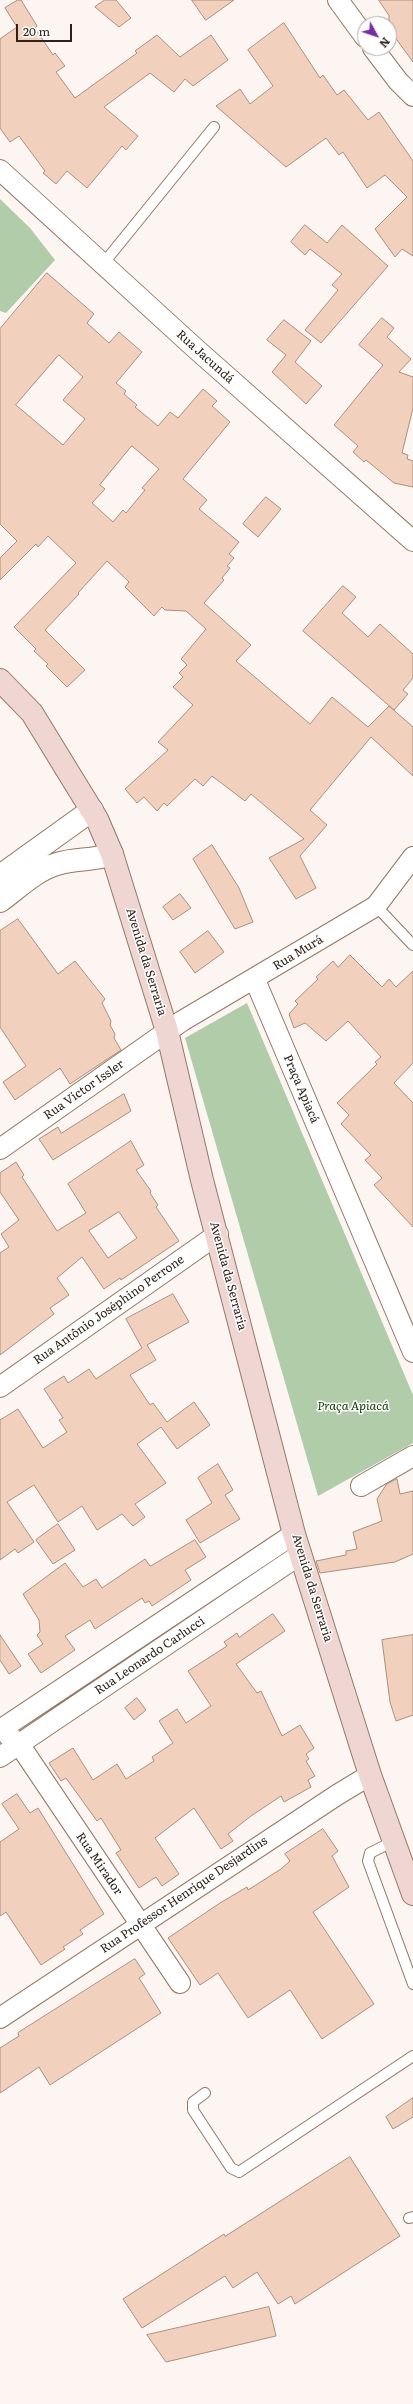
<!DOCTYPE html>
<meta charset="utf-8">
<style>
body{margin:0}
#map{position:relative;width:413px;height:2404px;overflow:hidden;background:#fcf5f1;font-family:Literata,serif}
canvas{display:block}
.north{position:absolute;left:357px;top:16px;width:40px;height:40px;box-sizing:border-box;background:#fff;border:1px solid #aba6a3;border-radius:50%;rotate:130deg;font-size:11px;font-weight:700;line-height:16px;text-align:center;color:#2d211a}
.north::after{content:'';display:block;margin:auto;width:14px;height:18px;background:#752fa2;clip-path:polygon(50% 0,100% 100%,50% 72%,0 100%)}
.scale{position:absolute;left:16px;top:24px;width:56px;height:18px;box-sizing:border-box;border:2px solid #2d211a;border-top:0;padding-left:5px;font-size:12px;line-height:14px;white-space:nowrap;color:#2d211a;-webkit-text-stroke:3px #fff;paint-order:stroke}
</style>
<div id="map">
<canvas width="413" height="2404"></canvas>
<div class="north">N</div>
<div class="scale">20 m</div>
</div>
<script>
const ctx = document.querySelector('canvas').getContext('2d');
ctx.lineJoin = 'round';
function fill(path, color) { ctx.fillStyle = color; ctx.fill(path, 'evenodd'); }
function trace(path, color, width, dash) { ctx.strokeStyle = color; ctx.lineWidth = width; ctx.lineCap = dash ? 'butt' : 'round'; ctx.setLineDash(dash || []); ctx.stroke(path); }
function write(font, color, halo, rows, align = 'center') {
  ctx.font = font + ' Literata,serif'; ctx.lineWidth = 3; ctx.setLineDash([]); ctx.textBaseline = 'middle'; ctx.strokeStyle = halo; ctx.fillStyle = color; for (const [text, x, y, turn = 0] of rows) {
    ctx.save(); ctx.translate(x, y); ctx.rotate((+turn || 0) * Math.PI / 180); ctx.textAlign = isNaN(turn) ? turn : align; if (halo) ctx.strokeText(text, 0, 0); ctx.fillText(text, 0, 0); ctx.restore();
  }
}
fill(new Path2D(`
 M0,199L30,228L55,260L6,313L0,311Z
 M247,1003L413,1395V1443L318,1496L185,1038Z`), '#b0cca9');
const building = new Path2D(`
 M18,0H21L37,26L35,28L53,55L55,53L65,66L56,72L75,98L137,53L135,51L157,35L180,57L211,35L228,60L193,86L185,79L174,92L150,73L104,107L138,136L126,150L122,146L87,188L67,171L56,184L43,173L45,171L19,136L10,142L0,128V39L17,27L5,8Z
 M105,0H116L131,18L119,27L95,7Z
 M192,0H234L206,20Z
 M379,0H413V62L389,29V16Z
 M284,23L320,78L323,75L337,95L344,90L368,120L379,112L413,161V256L402,249L395,257L375,229L407,197L385,175L367,188L343,152L339,155L326,138L286,167L216,106L240,89L250,104L273,86L248,50Z
 M305,225L327,243L342,225L388,266L321,343L305,330L338,290L332,285L342,274L310,249L305,255L291,242Z
 M47,273L94,314L87,323L109,343L119,332L142,352L116,383L126,391L124,394L137,405L135,407L158,426L170,412L178,418L203,389L217,401L212,406L230,422L183,479L207,500L199,509L239,542L229,554L234,558L227,566L230,568L222,578L224,580L204,603L251,645L236,661L310,724L332,697L368,727L389,706L413,727V776L371,737L310,810L327,825L300,856L316,888L296,899L269,858L304,839L251,794L245,801L212,776L203,786L195,779L167,806L164,803L157,811L144,797L137,803L125,789L168,750L158,742L193,705L173,687L183,677L179,673L187,665L181,659L206,629L186,611L165,610L162,607L154,616L125,587L129,582L107,561L78,593L79,594L45,630L85,670L67,687L46,666L48,664L34,651L36,649L14,627L76,563L48,536L38,547L36,544L0,580V558L17,541L0,524V329ZM59,355L83,377L63,400L85,419L63,445L16,405ZM132,446L159,469L142,488L145,490L126,513L123,510L113,522L92,503L105,489L100,485Z
 M382,318L394,328L387,337L411,359L399,372L413,377V408L402,453L408,455L407,459L413,461V487L394,483L366,460L364,462L353,452L358,446L334,425L383,365L359,345Z
 M284,320L311,341L295,362L322,386L306,404L272,372L286,355L267,340Z
 M266,497L281,509L258,537L243,524Z
 M343,586L356,597L342,613L368,637L380,624L413,654V678L403,690L408,694L394,710L303,631Z
 M212,845L239,888L253,922L235,929L193,859Z
 M180,894L191,908L173,920L163,907Z
 M18,919L58,974L75,961L105,999L102,1003L111,1021L110,1025L115,1034L114,1038L121,1050L70,1084L60,1068L15,1100L3,1082L26,1066L0,1027V931Z
 M208,931L224,952L195,973L180,952Z
 M350,955L382,987L389,979L396,987L413,971V1063L394,1083L413,1103V1227L374,1185L382,1178L365,1160L371,1155L341,1124L349,1115L337,1103L377,1064L375,1062L381,1057L348,1021L326,1041L305,1023L294,1028L289,1014L298,1004L295,1001L318,979L316,977L333,961L338,967Z
 M124,1094L131,1111L53,1160L39,1139L58,1127L61,1133Z
 M131,1141L144,1165L136,1170L151,1191L150,1193L158,1205L156,1207L179,1241L121,1280L120,1278L104,1289L82,1257L57,1278L69,1295L50,1308L54,1314L0,1355V1253L9,1247L1,1234L19,1220L0,1192V1173L16,1162L24,1175L22,1177L57,1231L86,1213L68,1184ZM119,1212L137,1238L108,1258L89,1231Z
 M173,1294L189,1322L147,1345L156,1360L130,1375L150,1405L153,1403L167,1422L194,1402L210,1425L177,1449L161,1427L137,1444L166,1483L135,1504L145,1517L133,1526L122,1514L97,1530L82,1506L58,1522L34,1485L7,1502L34,1542L18,1553L15,1549L0,1560V1420L18,1409L43,1448L67,1432L59,1420L63,1418L44,1389L64,1376L68,1383L89,1369L96,1379L142,1348L126,1319Z
 M218,1464L233,1490L225,1495L240,1519L200,1543L186,1520L212,1503L198,1478Z
 M397,1479L400,1494L413,1491V1554L395,1562L320,1573L316,1561L346,1555V1551L357,1549L353,1532L382,1521L377,1499L386,1485Z
 M58,1524L75,1550L53,1564L36,1540Z
 M195,1540L206,1557L185,1570L191,1580L152,1606L149,1601L145,1603L142,1598L95,1629L90,1620L65,1636L75,1650L41,1673L28,1654L43,1644L37,1635L40,1632L39,1620L23,1594L65,1563L83,1587L96,1579L102,1588L145,1559L150,1566Z
 M273,1614L285,1631L236,1664L257,1693L261,1691L282,1736L300,1725L314,1748L306,1754L309,1759L306,1761L315,1776L308,1780L311,1787L284,1802L281,1796L251,1816L228,1834L233,1841L221,1849L194,1808L155,1838L179,1874L162,1886L156,1877L139,1888L116,1853L121,1850L101,1818L97,1821L66,1778L61,1781L49,1763L73,1748L93,1780L117,1764L126,1779L154,1761L152,1757L173,1743L159,1721L177,1709L186,1723L211,1706L188,1671L227,1646L224,1642L237,1633L239,1637Z
 M0,1635L21,1666L9,1674L0,1660Z
 M413,1635V1715L396,1721L390,1702L382,1640Z
 M137,1698L146,1710L134,1720L125,1708Z
 M17,1794L30,1813L38,1808L104,1914L80,1930L83,1934L63,1947L65,1949L41,1965L6,1912L0,1916V1842L19,1829L2,1804Z
 M323,1829L338,1851L332,1856L349,1887L313,1912L374,2004L322,2039L290,1990L248,2018L218,1973L200,1985L168,1938L220,1903L247,1887L248,1890L281,1869L290,1861L285,1854Z
 M135,1959L145,1974L139,1978L161,2013L50,2085L39,2067L0,2093V2048L19,2036L18,2033Z
 M413,2098V2117L393,2129L386,2117Z
 M350,2157L400,2236L295,2304L291,2296L278,2304L257,2272L233,2288L225,2276L142,2328L123,2299L224,2234L225,2236Z
 M269,2307L276,2336L166,2362L147,2335Z`);
fill(building, '#f1d1bd');
trace(building, '#ac8e7c', 1);
const service = new Path2D(`
 M103,264L214,127
 M376,906L413,945
 M394,1841L370,1853L368,1861L413,1984
 M205,2093L193,2102V2110L231,2168L239,2172L413,2056
 M409,2218L413,2217`);
const minor = new Path2D(`
 M338,0L365,37
 M373,48L398,81L413,96
 M0,170L196,349L413,541
 M255,980L413,1352
 M0,1149L182,1021L376,906L413,857
 M0,1387L218,1234
 M361,1486L413,1456
 M0,1730L294,1534
 M8,1735L19,1744L180,1983
 M0,1757L301,1554
 M0,2018L337,1795L370,1775`);
const tertiary = new Path2D(`
 M0,876L92,810
 M0,901C18,888 36,870 57,864C76,858 93,861 112,854`);
const secondary = new Path2D(`
 M0,680L32,713L97,819L112,854L167,1031L202,1180L294,1534L370,1775L413,1894`);
trace(service, '#947865', 12);
trace(minor, '#947865', 22);
trace(tertiary, '#947865', 24);
trace(secondary, '#947865', 24);
trace(service, '#fff', 10);
trace(minor, '#fff', 20);
trace(tertiary, '#fff', 22);
trace(secondary, '#efd6d2', 22);
write('12px', '#2d211a', '#fff', [
 ["Rua Jacundá",205,357,42],
 ["Rua Murá",298,953,-31],
 ["Avenida da Serraria",146,962,73],
 ["Praça Apiacá",301,1089,67],
 ["Rua Victor Issler",84,1090,-35],
 ["Avenida da Serraria",228,1276,75],
 ["Rua Antônio Joséphino Perrone",109,1310,-35],
 ["Avenida da Serraria",312,1588,73],
 ["Rua Leonardo Carlucci",150,1656,-34],
 ["Rua Mirador",99,1864,56],
 ["Rua Professor Henrique Desjardins",184,1895,-34]
]);
write('italic 12px', '#143d04', '#fff', [
 ["Praça Apiacá",353,1406]
]);
</script>
